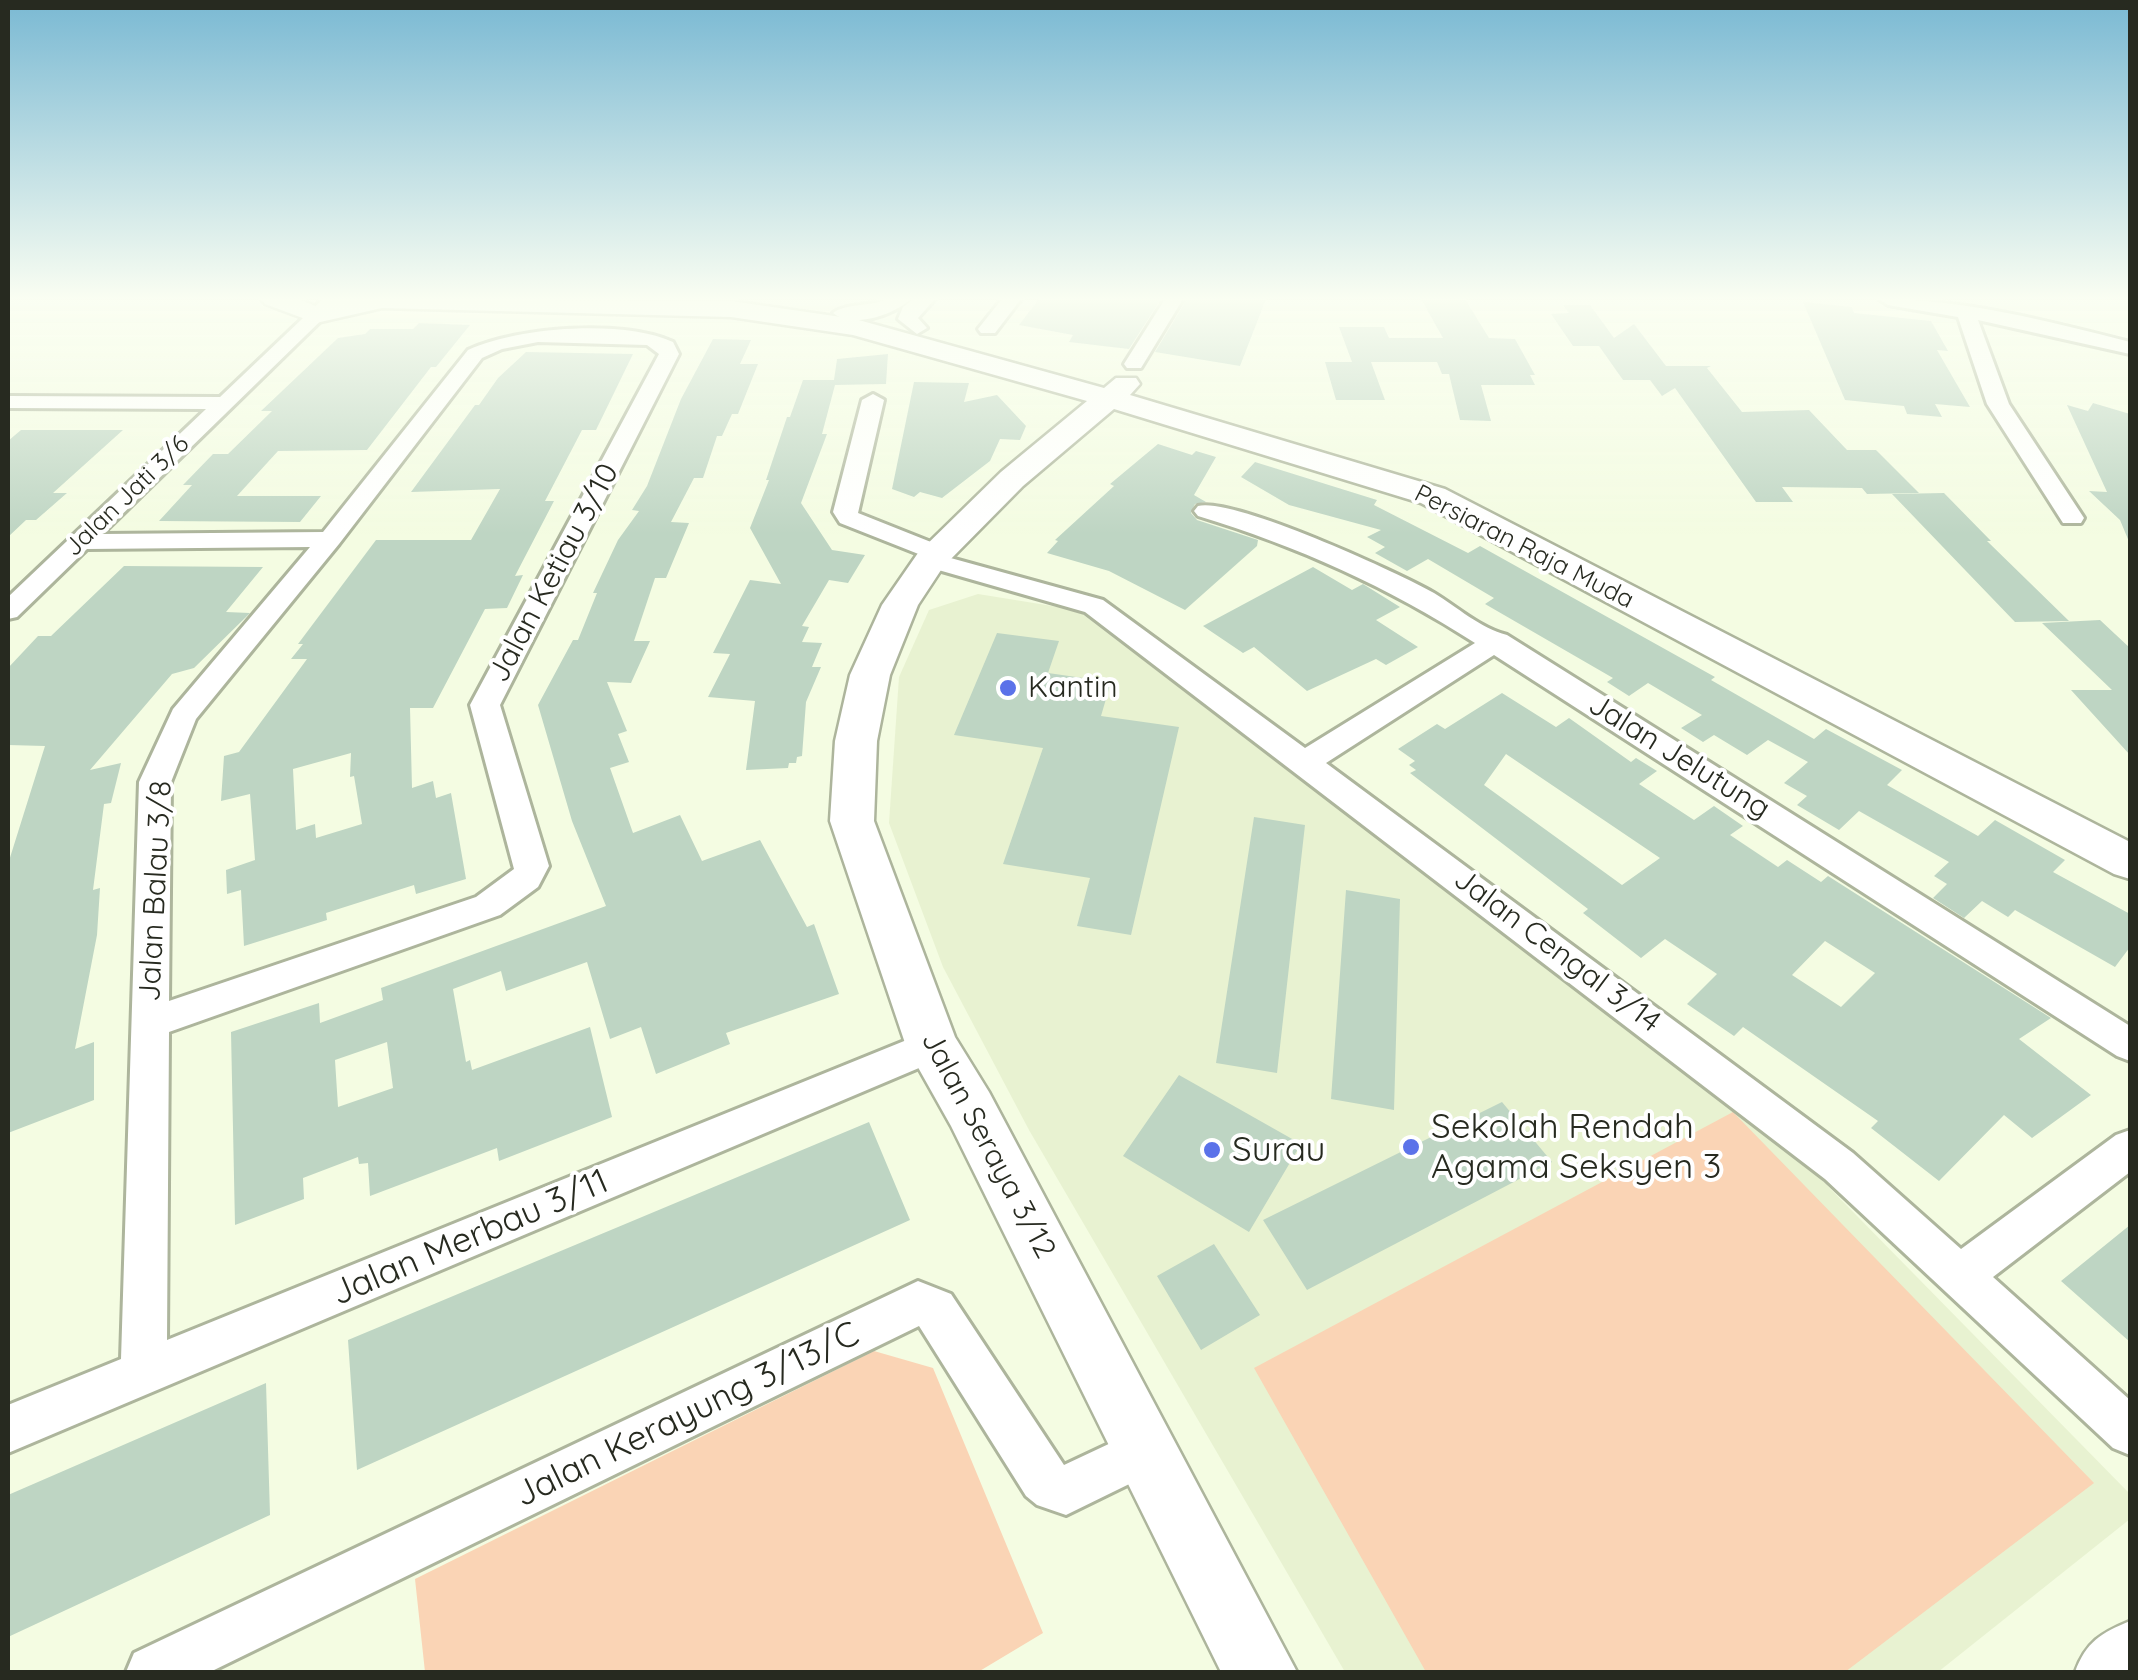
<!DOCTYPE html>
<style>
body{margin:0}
#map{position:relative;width:2138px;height:1680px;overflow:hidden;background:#f4fce2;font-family:Quicksand,sans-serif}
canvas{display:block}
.frame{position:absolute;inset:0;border:10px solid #272a20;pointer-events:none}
</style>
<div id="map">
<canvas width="2138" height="1680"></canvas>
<div class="frame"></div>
</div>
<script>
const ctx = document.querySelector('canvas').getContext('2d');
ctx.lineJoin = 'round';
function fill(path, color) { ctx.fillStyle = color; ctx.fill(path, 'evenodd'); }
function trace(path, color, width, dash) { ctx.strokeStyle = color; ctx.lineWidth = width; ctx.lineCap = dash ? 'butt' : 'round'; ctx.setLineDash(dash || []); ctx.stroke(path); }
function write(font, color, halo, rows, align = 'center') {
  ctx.font = font + ' Quicksand,sans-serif'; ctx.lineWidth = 8; ctx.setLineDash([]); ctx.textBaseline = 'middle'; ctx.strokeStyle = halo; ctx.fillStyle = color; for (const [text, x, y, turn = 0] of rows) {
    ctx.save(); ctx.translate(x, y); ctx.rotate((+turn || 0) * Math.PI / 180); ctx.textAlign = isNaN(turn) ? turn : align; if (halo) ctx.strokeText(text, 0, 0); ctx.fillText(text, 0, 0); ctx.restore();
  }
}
fill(new Path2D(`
 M978,594L1077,610L1806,1164L2130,1494V1519L1938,1672H1345L1029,1130L943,967L889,823L899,677L929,610Z`), '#e8f2d1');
fill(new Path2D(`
 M1733,1112L2094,1483L1845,1672H1426L1254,1368Z
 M874,1351L933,1368L1043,1633L978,1672H425L415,1579Z`), '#fad4b5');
fill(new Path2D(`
 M1039,299H1161L1129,349L1069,342L1073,335L1019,325Z
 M1187,299H1266L1240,366L1155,352Z
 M1421,299H1465L1489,338L1515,339L1535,375H1530L1535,385H1481L1491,421L1460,420L1449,374H1442L1437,362H1352L1339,327H1384L1389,338H1443Z
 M1803,302L1852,307L1854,313L1931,321L1948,351L1937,350L1970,407L1935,404L1942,417L1907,414L1904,406L1845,400Z
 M1563,305H1590L1614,338L1634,324L1666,366H1711L1707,368L1742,412L1809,410L1847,450H1876L1919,493L1867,494L1862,488L1782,487L1793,502H1756L1675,388L1662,396L1650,380H1623L1599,346H1573L1551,314L1569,313Z
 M419,323L470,325L436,367H431L367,450L278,451L237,496H321L300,522L159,521L192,485H183L213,454H228L272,411H261L338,338L365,334L370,329H413Z
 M713,339L751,340L740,364H758L738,414H732L722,436H717L703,478H694L671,522L689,523L666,578H655L634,641H650L631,683L607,682L627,731L618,734L629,762L610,768L633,833L680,815L702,861L760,840L807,927L814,924L839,994L726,1033L730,1044L656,1074L641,1027L610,1039L587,962L506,991L501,971L453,989L466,1062L470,1060L472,1070L590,1027L612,1117L499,1161L497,1148L370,1196L368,1163L359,1164L358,1157L303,1178L304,1199L235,1225L231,1032L319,1003L320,1023L383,1000L381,988L606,906L572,821L538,705L573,640H578L597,593H593L618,540L639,511L632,510L647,486L681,399ZM387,1042L393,1088L338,1107L335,1060Z
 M526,352L633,354L596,430H582L545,501H554L515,576L523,575L507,608L485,609L433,708H410L412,788L433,781L436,798L451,793L466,879L416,894L414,885L326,913L327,920L244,946L241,890L227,894L226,870L255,860L250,794L221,801L224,756L239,752L307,659H291L303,644H298L376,540H471L500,489L411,492L475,405H479L498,378ZM351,753L350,777L354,776L362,824L316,838L315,824L296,830L293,769Z
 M888,354L886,384L835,385L822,434H827L801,503L832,550L865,555L848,583L829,580L802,626L809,627L802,642L822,643L812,667H821L806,702L802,756L797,757L796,763H789L788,768L746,770L755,701L708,697L730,654L713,653L750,580L781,584L750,528L769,480H766L787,417H790L803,380H834L837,359Z
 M1325,362H1371L1385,400H1336Z
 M914,382L969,383L964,402L997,395L1026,426L1020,440L1000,439L990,461L942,498L920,492L914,497L892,489Z
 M2093,403L2130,414V544L2120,520L2089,491L2107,492L2067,405L2088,411Z
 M21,430H123L53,493H67L36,520H26L8,537V441Z
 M1158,444L1192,455L1196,451L1216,457L1194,495L1206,502L1195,504L1191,513L1197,520L1258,540L1257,546L1185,610L1109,571L1047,553L1058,541L1055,540L1114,486L1110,484Z
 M1255,462L1377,500L1374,505L1468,553L1480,546L1715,677L1711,680L1814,739L1826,729L1902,770L1887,785L1978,836L1995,820L2065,860L2053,872L2130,914V947L2115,967L2015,910L2008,917L1982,901L1964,918L1933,898L1947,884L1934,876L1949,862L1859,811L1839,830L1797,805L1807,796L1784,783L1808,762L1768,740L1747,755L1714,735L1703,742L1681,728L1702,715L1648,683L1629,696L1607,682L1613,678L1485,604L1494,598L1428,559L1407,571L1375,553L1385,547L1367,537L1381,530L1289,505L1241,477Z
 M1944,493L1991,541H1987L2069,621L2015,622L1892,494Z
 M124,566L263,567L226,612L250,613L245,618L194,668L172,674L90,770L121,763L111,803L104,804L93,890L100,888L97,935L75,1049L94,1042V1100L8,1133V864L45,746L8,745V668L38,636H51Z
 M1313,567L1352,590L1363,584L1400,607L1376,620L1418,647L1386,665L1376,659L1307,691L1254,647L1243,653L1203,626Z
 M2100,620L2130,648V755L2071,690H2112L2042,623Z
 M997,633L1059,641L1048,673L1111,682L1101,716L1179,727L1131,935L1077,926L1090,878L1003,864L1043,748L954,735Z
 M1502,693L1556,727L1569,718L1631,762L1636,758L1657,771L1639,784L1694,820L1714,806L1743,826L1730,835L1778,867L1787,860L1821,882L1828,876L2051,1018L2019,1039L2091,1095L2032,1138L2004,1115L1939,1181L1871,1128L1878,1121L1743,1027L1734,1036L1687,1004L1717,974L1665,939L1641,958L1583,913L1588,909L1410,773L1416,770L1409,765L1415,761L1398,749L1437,724L1445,729ZM1506,754L1660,858L1622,885L1484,785ZM1825,941L1875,973L1841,1007L1792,975Z
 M1254,817L1305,825L1277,1073L1216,1063Z
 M1346,890L1400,899L1394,1110L1331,1099Z
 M1179,1075L1301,1144L1249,1232L1123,1156Z
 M1502,1102L1552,1162L1307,1290L1263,1220Z
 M869,1122L910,1220L357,1470L348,1340Z
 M2130,1225V1342L2061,1281Z
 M1214,1244L1260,1315L1201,1350L1157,1276Z
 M266,1383L270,1515L8,1637V1495Z`), '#bed5c3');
const street = new Path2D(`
 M323,299H343L102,534L323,532L468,350C518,327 623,319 673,342L679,354L500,705L549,866L538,887L500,915L169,1032L167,1340L919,1035L932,1030L945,1035L951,1046L945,1057L8,1453V1405L121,1359L139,782L173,709L310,547L87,549L17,617L8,619V597L206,409L8,408V396L220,397ZM538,342L647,345L659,354L470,705L514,869L476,897L169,1001L171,782L196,719L339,544L482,358L502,349Z
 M887,299H911C893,315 853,329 833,313C846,303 870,307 887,299Z
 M914,299H935L918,318L927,328L917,334L898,319L903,307Z
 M1002,299H1021L995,333H981L978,329Z
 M1165,299H1183L1141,368H1127L1124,364Z
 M1879,299C1964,299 2048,321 2130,342V354L1978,320L2009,404L2084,518L2081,523H2063L1987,404L1958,317L1888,305Z
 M873,394L884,400L858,513L946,548L950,553L947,557L1103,600L1305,748L1475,643C1388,587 1297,546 1198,516L1194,511L1198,506C1233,497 1397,572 1434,593C1457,607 1480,628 1507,635L2130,1026V1061L2117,1056L1494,655L1326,763L1853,1153L1961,1249L2116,1135L2130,1130V1172L1993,1277L2130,1400V1455L2113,1448L1825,1179L1085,612L921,565L917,560L921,555L840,523L833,512L862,400Z
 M918,1281L951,1294L1064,1465L1147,1426L1164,1433L1171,1450L1164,1467L1066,1515L1037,1505L1026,1496L919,1326L210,1672H126L134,1653Z`);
const secondary = new Path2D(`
 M261,299H298L318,307L330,305L326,299L731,301L855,319L1104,388L1116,378H1136L1140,384L1130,395L1445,489L2130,842V879L2114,874L1421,503L1114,409L1023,486L943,567L918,605L890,675L877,741L874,821L955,1037L989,1092L1297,1672H1221L951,1126L906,1046L830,821L835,741L850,675L882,605L918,553L1001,472L1087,401L853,335L731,317L382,308L316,323L265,304Z
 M2130,1621V1672H2075C2086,1642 2101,1633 2130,1621Z`);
trace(street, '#adb59c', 6);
trace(secondary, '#adb59c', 5);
fill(street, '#fff');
fill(secondary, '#fff');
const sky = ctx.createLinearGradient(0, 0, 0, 534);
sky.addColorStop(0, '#7ab9d3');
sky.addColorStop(0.56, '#fafef2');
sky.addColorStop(1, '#fafef200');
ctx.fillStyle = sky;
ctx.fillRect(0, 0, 2138, 534);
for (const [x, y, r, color] of [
 [1008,688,10,"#5b72e9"],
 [1411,1147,10,"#5b72e9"],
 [1212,1150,10,"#5b72e9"]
]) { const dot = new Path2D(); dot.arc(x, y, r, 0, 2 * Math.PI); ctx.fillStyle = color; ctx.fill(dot); trace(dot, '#fff', 4); }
write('25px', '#272a20', '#fff', [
 ["Jalan Jati 3/6",127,496,-44],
 ["Persiaran Raja Muda",1524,547,27]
]);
write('30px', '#272a20', '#fff', [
 ["Jalan Ketiau 3/10",554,573,-62],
 ["Jalan Jelutung",1679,757,32],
 ["Jalan Balau 3/8",156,891,-87],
 ["Jalan Cengal 3/14",1557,951,37],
 ["Jalan Seraya 3/12",988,1145,62]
]);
write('30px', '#272a20', '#fff', [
 ["Kantin",1028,688]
], 'left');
write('35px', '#272a20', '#fff', [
 ["Sekolah Rendah",1431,1127],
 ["Agama Seksyen 3",1431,1167],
 ["Surau",1232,1150]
], 'left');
write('35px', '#272a20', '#fff', [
 ["Jalan Merbau 3/11",470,1238,-23],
 ["Jalan Kerayung 3/13/C",687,1415,-26]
]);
</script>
